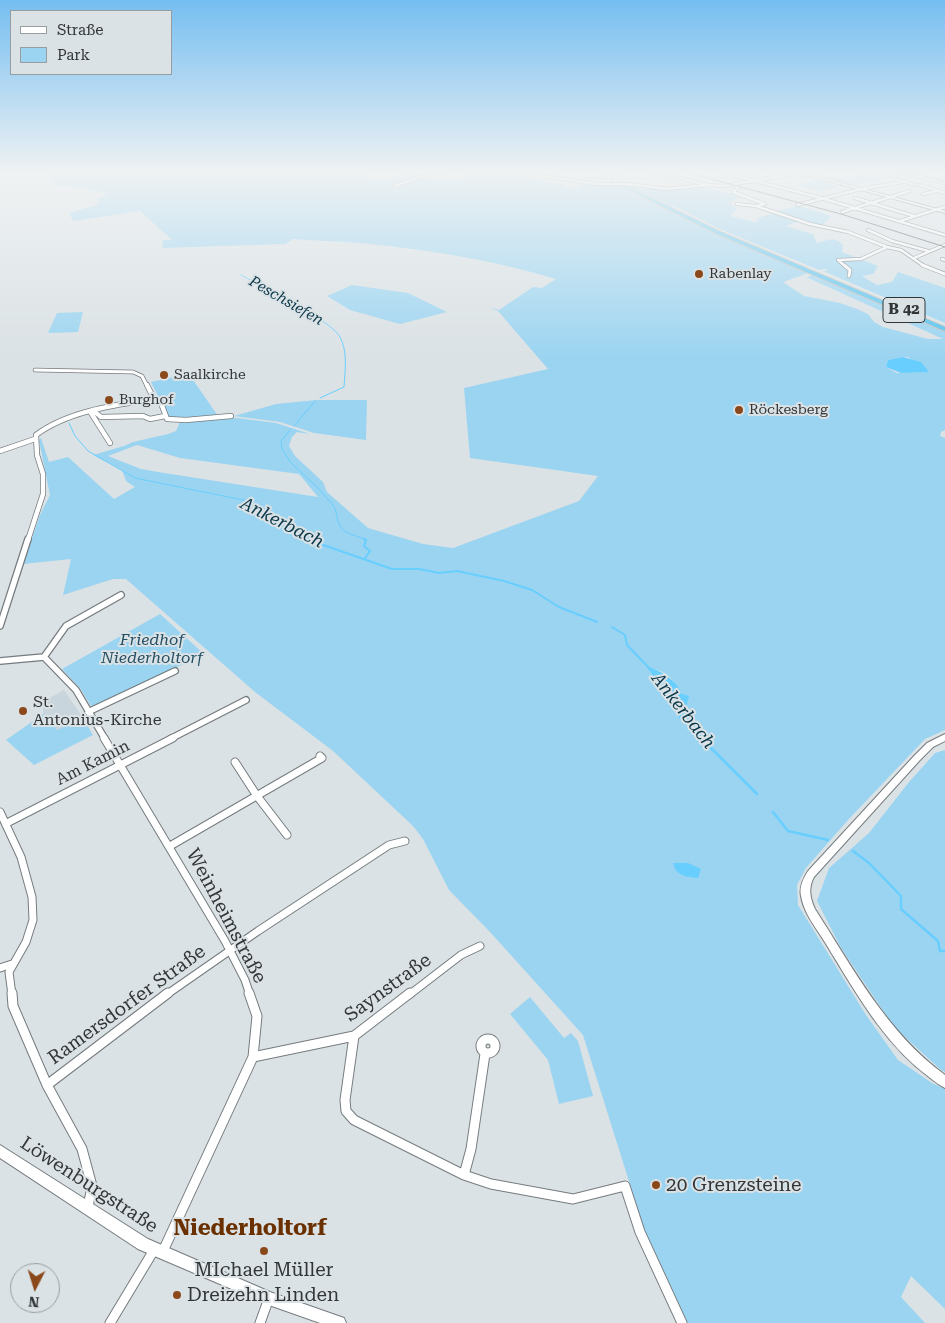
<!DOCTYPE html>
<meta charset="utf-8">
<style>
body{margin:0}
#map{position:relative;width:945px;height:1323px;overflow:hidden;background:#dbe2e5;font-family:"Roboto Serif",serif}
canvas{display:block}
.legend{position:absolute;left:10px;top:10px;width:162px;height:65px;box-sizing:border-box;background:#dbe2e5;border:1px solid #989d9f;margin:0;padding:6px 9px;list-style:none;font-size:15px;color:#333637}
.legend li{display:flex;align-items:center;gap:10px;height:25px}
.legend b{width:25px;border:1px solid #989d9f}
.north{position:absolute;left:10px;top:1263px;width:50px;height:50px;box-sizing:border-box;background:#dbe2e5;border:1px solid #989d9f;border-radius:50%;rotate:185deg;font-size:14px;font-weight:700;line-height:20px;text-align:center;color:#333637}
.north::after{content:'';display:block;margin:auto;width:18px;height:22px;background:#8b481a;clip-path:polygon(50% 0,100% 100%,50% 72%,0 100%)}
</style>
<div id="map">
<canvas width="945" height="1323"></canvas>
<ul class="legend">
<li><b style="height:6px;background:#fff"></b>Straße</li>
<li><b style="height:14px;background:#9bd4f1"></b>Park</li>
</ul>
<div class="north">N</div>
</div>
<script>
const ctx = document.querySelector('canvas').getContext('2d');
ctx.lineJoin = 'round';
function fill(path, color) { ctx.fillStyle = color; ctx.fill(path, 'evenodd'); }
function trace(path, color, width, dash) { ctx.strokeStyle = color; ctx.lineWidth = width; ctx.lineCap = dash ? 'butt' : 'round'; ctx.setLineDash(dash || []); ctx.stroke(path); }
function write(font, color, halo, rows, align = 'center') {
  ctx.font = font + ' "Roboto Serif",serif'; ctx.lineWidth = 4; ctx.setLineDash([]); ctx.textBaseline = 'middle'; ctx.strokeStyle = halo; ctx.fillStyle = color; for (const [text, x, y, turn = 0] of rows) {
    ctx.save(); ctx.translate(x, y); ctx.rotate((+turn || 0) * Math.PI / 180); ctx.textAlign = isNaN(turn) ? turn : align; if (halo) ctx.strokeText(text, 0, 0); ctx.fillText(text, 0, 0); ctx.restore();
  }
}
fill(new Path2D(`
 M64,690L83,718L57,730L43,714V702Z`), '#c8d5dc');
fill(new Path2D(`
 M22,172H380L367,173L368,180L394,179L392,176H403L402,174L436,175L426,177L427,180L466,179L470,175L508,176L563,184L562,186L577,188L584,183L633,185L664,190L700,187L741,196L729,203L737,209L730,216L755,222L759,221L756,219C776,211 779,213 799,221L786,226L813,234L817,243C827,240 836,236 843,245L842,252L878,266L873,274L862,276L877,285L892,282L898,272L945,288V323L823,271L828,270L825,269L819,270L722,230L674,206L662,209L670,211L809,273L783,282L804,296L840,303L857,309L868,314L874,322L883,327L928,339H943L806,277L814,275L945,332V430L941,432L940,436L945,438V730L925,739L848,820L806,868L797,885L798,905L866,1015L898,1060L932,1083L945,1089V1309L911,1276L901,1297L925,1323H685L644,1229L583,1035L490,932L449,890L423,839L413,826L333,751L255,692L126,579H113L63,595L71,559L23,564L40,515L50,495L39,440L41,438L49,462L68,457L114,499L135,487L126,481L122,470L93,455L124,446L133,442L168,434L176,431L180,422L237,418L276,423L310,434L297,432L292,437L289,446L295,456L323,482L327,492L368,528L423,544L453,548L579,501L598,476L470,458L464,388L548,369L498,311L488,307L499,310L533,287L542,288L556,279C495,261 432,250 369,244C343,241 318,241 293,239L285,244L162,248L163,240H172L140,211L73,221L69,213L96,205L100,201L96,200L108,194L72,186H51L54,180L52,174ZM903,357H908L927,372L897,373L886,367L888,360ZM137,445L180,458L299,474L318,497L158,472L141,469L108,456ZM647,668C679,670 679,698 693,716L678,707Z
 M883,172H902L912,175L892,177L894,178L854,185L826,179L838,177L846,180Z
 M818,179L831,182L826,183L841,187L818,191L796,185Z
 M799,206L831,216L822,226L810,224L776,211Z
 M352,285L408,293L447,312L400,324L350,310L327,296Z
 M83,312L78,332L48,333L57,313Z
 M189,374L218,416L169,418L156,398L158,396L151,382Z
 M316,400H367L366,440L314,433L280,422L234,416L276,404Z
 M160,614L204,654L99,705L91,706L80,688L62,669Z
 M43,714L57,730L83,718L93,735L34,765L6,740Z
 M945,750V1072L941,1070L894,1027L841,948L817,901L829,868L869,833L909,782L935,753Z
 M530,997L564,1038L571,1033L578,1041L593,1096L559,1104L548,1060L510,1014Z`), '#9bd4f1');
fill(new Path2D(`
 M903,357L921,362L929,372L901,373L886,367L888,360Z
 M649,667C663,672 676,680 682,694L689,696L686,707L694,716L693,720L679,718L678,707L647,668Z
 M673,863H688L701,869L698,878C687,877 676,876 673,863Z`), '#68cefe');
trace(new Path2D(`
 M241,275C261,286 331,320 340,337C348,352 345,371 344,387L320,398
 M69,423L75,436L88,451L135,478L248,501L298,531L310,540
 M294,426L315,401
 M291,429L281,441L282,449L291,463L317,487L333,505C337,511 336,517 339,524C343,535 358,535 366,540`), '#68cefe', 1);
trace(new Path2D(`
 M306,539L392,569H419L439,573L457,571L504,581L532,590L559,607L597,622
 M364,539L366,540L364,546L370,551L365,558
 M612,627L625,635L627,645L649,668
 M690,718L702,739`), '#68cefe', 2);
trace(new Path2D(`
 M701,738L757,794
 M773,812L788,831L828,840
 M853,851L869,863L901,896V909L938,941L940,951H945`), '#68cefe', 2.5);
trace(new Path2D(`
 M598,172L624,186`), '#b9c0c2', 4.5, [4.5, 2.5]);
const minorFar5 = new Path2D(`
 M512,172L598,184H629L666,189L708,185
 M653,172L708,185L724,186L799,173
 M721,172L821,198L945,235
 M748,172L752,174
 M903,172L945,183
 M863,174L865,175H858Z
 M617,175L625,172
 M806,175L828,172
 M895,179L916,185
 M735,185L738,188L733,192L765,204L756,206L810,224L848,232L887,247L901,250L924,266
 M920,185L945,193
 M395,186L417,178L446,172
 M923,194L938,191
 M855,198L914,216
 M737,204L756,206
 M797,205L861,189L902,182
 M842,212L910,191
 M900,221L945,207
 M868,230L892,241L928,251
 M914,258L945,245
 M942,259L945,260
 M838,260L861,259L887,247
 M838,260L845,266`);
const minorFar4 = new Path2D(`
 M844,265L850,270L849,276
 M922,265L945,274
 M35,370L133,372L142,376L147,386`);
const minorFar3 = new Path2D(`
 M147,385L154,399L161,403L167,419L186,420L231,416
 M95,412L101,417L143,416L150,419L165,416
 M91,413L110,443
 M0,451L35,439
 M28,540L43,494V474L37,455L36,435C68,411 115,405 154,399`);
const minorFar2 = new Path2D(`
 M0,626L28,539
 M44,657L66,626L121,595
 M0,661L44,657L76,690L105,739
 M88,712L175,671
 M170,739L246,700`);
const minorFar1 = new Path2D(`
 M104,738L225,941L245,980L250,995
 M235,762L257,796L287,835
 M0,812L21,857L32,897L33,920L26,942L9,972L12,995
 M7,823L173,738
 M170,846L322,758L320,756
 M0,968L12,964
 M166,995L258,931L389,845L405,841
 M409,995L461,955L480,946`);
const minor = new Path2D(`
 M12,993L13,1006L47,1085L82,1149L92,1186L88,1207
 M354,1036L345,1100L346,1111L354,1120L464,1175L491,1184L573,1199L625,1186L640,1232L682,1323
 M481 1046a7 7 0 1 1 14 0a7 7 0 1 1-14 0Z
 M253,1057L354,1036L410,993
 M47,1085L168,993
 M464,1175L471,1149L485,1054
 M163,1251L253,1057L257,1016L249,993
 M110,1323L154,1250
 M260,1323L269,1298`);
const tertiary = new Path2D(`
 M945,734V741L933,747L920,760L814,877C808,888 810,898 815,909C853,968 887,1033 945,1075V1088C939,1085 934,1081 929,1077C884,1044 855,991 826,944C817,929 804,914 801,896C799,887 803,879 808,871L914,756L927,743Z
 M0,1145L148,1239L270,1292L344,1318L346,1323H320L269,1305L138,1249L0,1158Z`);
const secondary = new Path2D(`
 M795,172H801L945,211V213Z`);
const trunk = new Path2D(`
 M623,185H625L721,232L945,327V331L717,234L623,187Z`);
trace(minorFar5, '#757b7e', 4);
trace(minorFar4, '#757b7e', 4.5);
trace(minorFar3, '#757b7e', 6);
trace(minorFar2, '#757b7e', 8);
trace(minorFar1, '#757b7e', 9);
trace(minor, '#757b7e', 11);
trace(tertiary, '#757b7e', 2);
trace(secondary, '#757b7e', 2);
trace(trunk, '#bebfbf', 2);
trace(minorFar5, '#fff', 2.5);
trace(minorFar4, '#fff', 3);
trace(minorFar3, '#fff', 4.5);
trace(minorFar2, '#fff', 5.5);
trace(minorFar1, '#fff', 7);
trace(minor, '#fff', 9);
fill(tertiary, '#fff');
fill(secondary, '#fff');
fill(trunk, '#57c4f0');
trace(new Path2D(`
 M685,172L841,214L945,247`), '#45494a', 1);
trace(new Path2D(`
 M906,172L945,182`), '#45494a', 1, [3, 3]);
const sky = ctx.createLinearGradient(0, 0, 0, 357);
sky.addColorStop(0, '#75bef1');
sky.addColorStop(0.48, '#eff2f3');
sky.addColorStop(1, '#eff2f300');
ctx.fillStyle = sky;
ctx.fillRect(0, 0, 945, 357);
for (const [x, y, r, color] of [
 [699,274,5,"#8b481a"],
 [164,375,5,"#8b481a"],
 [109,400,5,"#8b481a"],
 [739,410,5,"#8b481a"],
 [23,711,5,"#8b481a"],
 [656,1185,5,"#8b481a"],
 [264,1251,5,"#8b481a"],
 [177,1295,5,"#8b481a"]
]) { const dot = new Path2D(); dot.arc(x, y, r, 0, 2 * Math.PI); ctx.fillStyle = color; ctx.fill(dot); trace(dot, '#dbe2e5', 2); }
write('14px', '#333637', '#dbe2e5', [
 ["Rabenlay",709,274],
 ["Saalkirche",174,375],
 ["Burghof",119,400],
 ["Röckesberg",749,410]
], 'left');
write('italic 15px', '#0a384b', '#dbe2e5', [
 ["Peschsiefen",286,301,30]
]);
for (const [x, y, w] of [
 [904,310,42]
]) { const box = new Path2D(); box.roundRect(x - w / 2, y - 12.5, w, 25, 4); ctx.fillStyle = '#dbe2e5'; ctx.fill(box); trace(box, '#333637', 1); }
write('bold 15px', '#333637', null, [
 ["B 42",904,310]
]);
write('italic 16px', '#244f64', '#dbe2e5', [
 ["Friedhof",152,640],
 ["Niederholtorf",152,658]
]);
write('16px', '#333637', '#dbe2e5', [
 ["St.",33,702],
 ["Antonius-Kirche",33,720]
], 'left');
write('16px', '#333637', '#dbe2e5', [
 ["Am Kamin",93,763,-27]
]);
write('italic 18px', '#0a384b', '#dbe2e5', [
 ["Ankerbach",282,523,27],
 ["Ankerbach",683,711,52]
]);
write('19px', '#333637', '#dbe2e5', [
 ["Weinheimstraße",226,916,62],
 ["Saynstraße",388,988,-36],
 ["Ramersdorfer Straße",127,1005,-36],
 ["Löwenburgstraße",89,1185,33]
]);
write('19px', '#333637', '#dbe2e5', [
 ["20 Grenzsteine",666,1185],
 ["MIchael Müller",264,1270,"center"],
 ["Dreizehn Linden",187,1295]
], 'left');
write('bold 22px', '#6b3000', '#dbe2e5', [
 ["Niederholtorf",250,1229]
]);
</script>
